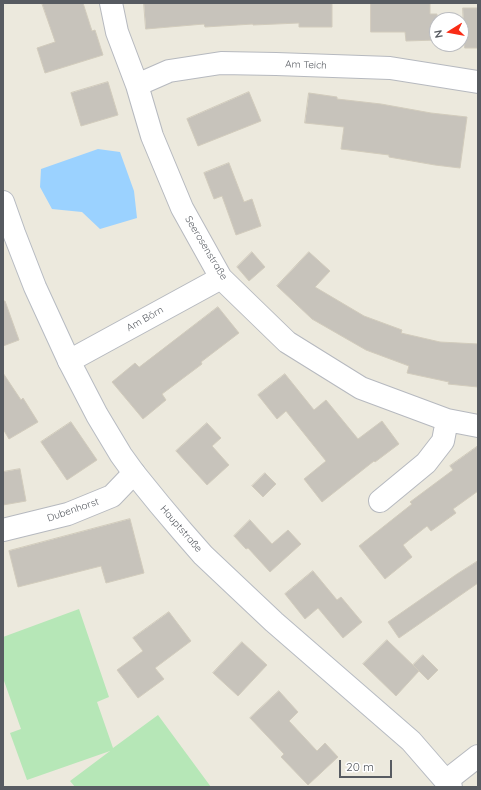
<!DOCTYPE html>
<meta charset="utf-8">
<style>
body{margin:0}
#map{position:relative;width:481px;height:790px;overflow:hidden;background:#ece9dd;font-family:Quicksand,sans-serif}
canvas{display:block}
.frame{position:absolute;inset:0;border:4px solid #575b61;pointer-events:none}
.north{position:absolute;left:429px;top:12px;width:40px;height:40px;box-sizing:border-box;background:#fff;border:1px solid #bcbdc0;border-radius:50%;rotate:259deg;font-size:11px;font-weight:700;line-height:16px;text-align:center;color:#575b61}
.north::after{content:'';display:block;margin:auto;width:14px;height:18px;background:#f92c16;clip-path:polygon(50% 0,100% 100%,50% 72%,0 100%)}
.scale{position:absolute;left:339px;top:760px;width:53px;height:18px;box-sizing:border-box;border:2px solid #575b61;border-top:0;padding-left:5px;font-size:12px;line-height:14px;white-space:nowrap;color:#575b61;-webkit-text-stroke:3px #fff;paint-order:stroke}
</style>
<div id="map">
<canvas width="481" height="790"></canvas>
<div class="frame"></div>
<div class="north">N</div>
<div class="scale">20 m</div>
</div>
<script>
const ctx = document.querySelector('canvas').getContext('2d');
ctx.lineJoin = 'round';
function fill(path, color) { ctx.fillStyle = color; ctx.fill(path, 'evenodd'); }
function trace(path, color, width, dash) { ctx.strokeStyle = color; ctx.lineWidth = width; ctx.lineCap = dash ? 'butt' : 'round'; ctx.setLineDash(dash || []); ctx.stroke(path); }
function write(font, color, halo, rows, align = 'center') {
  ctx.font = font + ' Quicksand,sans-serif'; ctx.lineWidth = 3.5; ctx.setLineDash([]); ctx.textBaseline = 'middle'; ctx.strokeStyle = halo; ctx.fillStyle = color; for (const [text, x, y, turn = 0] of rows) {
    ctx.save(); ctx.translate(x, y); ctx.rotate((+turn || 0) * Math.PI / 180); ctx.textAlign = isNaN(turn) ? turn : align; if (halo) ctx.strokeText(text, 0, 0); ctx.fillText(text, 0, 0); ctx.restore();
  }
}
fill(new Path2D(`
 M79,609L109,697L97,702L113,748L158,715L211,787H75L70,781L110,751L27,780L10,733L21,729L3,678V637Z`), '#b6e7b7');
fill(new Path2D(`
 M98,149L120,152L134,191L137,218L100,229L82,212L52,209L40,187L41,169Z`), '#9bd2ff');
const building = new Path2D(`
 M42,3H83L92,31L95,30L103,55L45,73L37,48L55,42Z
 M144,3H332V27H299V23L253,25V24L205,27L204,24L146,29Z
 M371,3H430V14H437V40L406,41L405,32H371Z
 M463,8H478V48H465Z
 M108,82L118,115L81,126L71,93Z
 M249,92L261,121L198,146L187,119Z
 M309,93L337,97V99L381,104L431,113L467,117L460,168L435,165L389,157V155L341,149L344,127L305,123Z
 M229,163L244,202L252,199L261,226L236,235L222,196L214,199L204,173Z
 M252,252L265,267L249,281L237,267Z
 M309,252L330,271L315,287L364,316L402,330L401,333L440,342L478,344V387L448,384L449,382L407,373L409,366L366,350L312,319L277,286Z
 M3,301H5L19,340L3,346Z
 M218,307L239,333L201,362L202,364L162,394L166,400L143,419L112,382L135,363L139,367Z
 M3,373L21,400L23,398L38,422L9,439L3,429Z
 M285,374L314,410L326,400L358,439L382,421L399,444L375,462L374,461L322,502L304,479L326,461L286,411L277,419L258,395Z
 M71,422L97,460L67,480L41,442Z
 M207,423L221,438L212,446L229,465L207,485L176,451Z
 M478,446V491L453,509L456,513L431,531L427,526L403,545L412,557L385,579L359,546L412,504L410,502L453,470L450,466Z
 M20,469L26,501L3,505V472Z
 M265,473L276,484L263,497L252,486Z
 M130,519L144,573L106,583L101,566L18,587L9,551Z
 M250,520L272,544L288,530L301,544L270,572L248,548L246,549L234,536Z
 M478,561V583L399,638L388,622L457,574Z
 M313,571L337,600L341,597L362,622L343,638L318,608L305,619L285,594Z
 M169,612L191,641L155,668L164,679L138,698L117,670L143,651L133,638Z
 M387,640L419,671L396,696L363,664Z
 M242,642L267,665L238,696L213,673Z
 M423,655L438,670L428,680L413,665Z
 M279,691L298,712L289,721L317,751L325,743L338,757L308,785L281,757L284,754L250,718Z`);
fill(building, '#c7c3bb');
trace(building, '#d1cbbc', 1);
const street = new Path2D(`
 M111,3L117,32L137,85L152,136L182,208L221,278L287,342L361,388L447,420L478,426
 M137,85L169,71L221,63L276,64L390,68L478,82
 M69,361L221,278
 M380,501L426,463L443,441L447,420
 M3,530L68,514L112,496L134,473
 M446,781L478,756`);
const secondary = new Path2D(`
 M3,202L14,233L35,287L69,361L97,415L121,455L134,473L160,505L182,531L203,555L274,622L411,741L451,787`);
trace(street, '#b6b9bf', 24);
trace(secondary, '#b7bbc2', 24);
trace(street, '#fff', 22);
trace(secondary, '#fff', 22);
write('10px', '#575b61', '#fff', [
 ["Am Teich",306,65,2],
 ["Seerosenstraße",206,248,59],
 ["Am Börn",145,319,-29],
 ["Dubenhorst",73,510,-19],
 ["Hauptstraße",181,529,49]
]);
</script>
